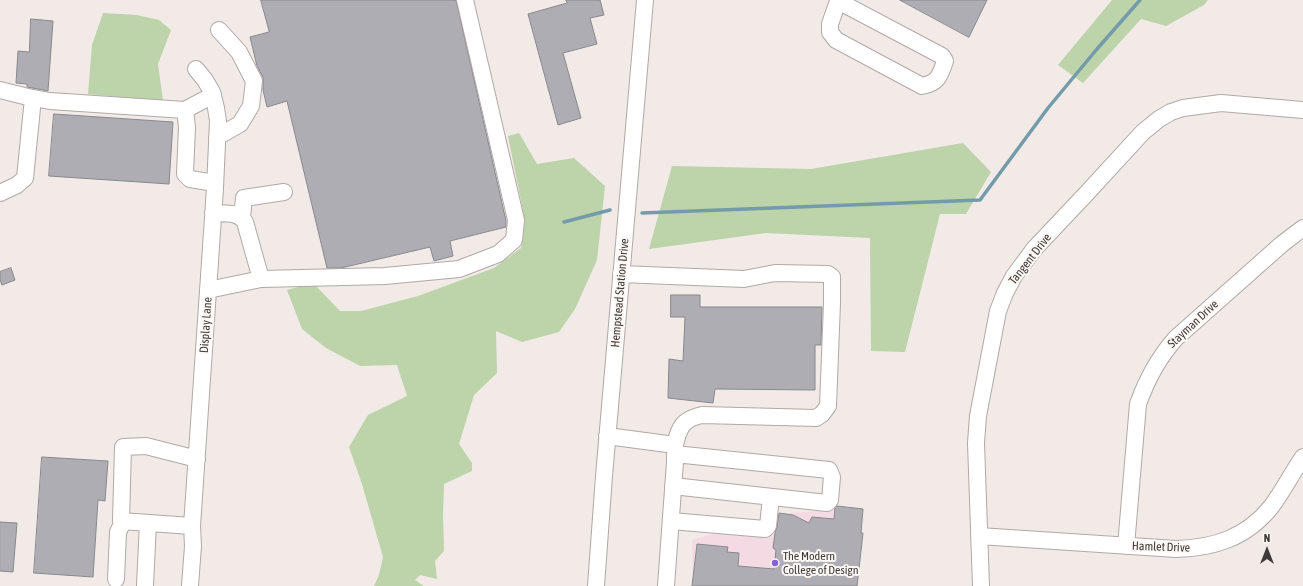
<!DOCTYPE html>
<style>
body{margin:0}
#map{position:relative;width:1303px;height:586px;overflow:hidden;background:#f1eae7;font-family:"Asap Condensed",sans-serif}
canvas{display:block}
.north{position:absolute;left:1247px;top:530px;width:40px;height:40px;-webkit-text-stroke:3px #fef7f4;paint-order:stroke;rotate:0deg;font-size:11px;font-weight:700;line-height:16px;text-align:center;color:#3d3a39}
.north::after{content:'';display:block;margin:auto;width:14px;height:18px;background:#3d3a39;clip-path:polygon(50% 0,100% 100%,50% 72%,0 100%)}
</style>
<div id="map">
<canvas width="1303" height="586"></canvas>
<div class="north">N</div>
</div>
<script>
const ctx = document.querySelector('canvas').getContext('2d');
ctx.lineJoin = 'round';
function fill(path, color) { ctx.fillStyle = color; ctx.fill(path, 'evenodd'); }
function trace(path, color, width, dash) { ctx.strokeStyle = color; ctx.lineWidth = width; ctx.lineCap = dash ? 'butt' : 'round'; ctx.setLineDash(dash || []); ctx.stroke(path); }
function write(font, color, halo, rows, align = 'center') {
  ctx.font = font + ' "Asap Condensed",sans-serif'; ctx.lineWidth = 4; ctx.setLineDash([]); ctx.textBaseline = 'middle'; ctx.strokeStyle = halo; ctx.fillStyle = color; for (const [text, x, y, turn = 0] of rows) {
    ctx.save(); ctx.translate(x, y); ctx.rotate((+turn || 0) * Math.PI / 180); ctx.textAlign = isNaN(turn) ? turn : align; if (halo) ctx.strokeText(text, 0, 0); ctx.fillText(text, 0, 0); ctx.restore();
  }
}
fill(new Path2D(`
 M863,508L856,586H693L692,540L777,514Z`), '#f3dae3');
fill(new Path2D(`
 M1112,0H1208L1204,5L1166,26L1141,19L1083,83L1058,65Z
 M103,13L137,15L159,20L171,30L158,64L163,101L88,94L92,45Z
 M519,133L537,164L574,158L605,186L597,260L575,309L559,332L522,342L496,331L497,373L474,395L459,444L472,463V471L444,484L443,514L444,551L435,561L437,579L420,575L415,580L424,586H374L379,575L383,557L362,484L349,447L368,415L407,396L397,365L360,366L326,348L302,329L287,290L313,283L340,311H361L418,296L494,268L521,248L525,221L508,136Z
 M963,143L991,172L966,214H940L905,352L871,351L870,238L766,233L649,249L672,166L811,169Z`), '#bdd3a9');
trace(new Path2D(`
 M642,213L980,200L1048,108L1097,49L1140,0
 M564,222L610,210`), '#749baa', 3.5);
const building = new Path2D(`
 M261,0H456L506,221V227L450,241L453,256L434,261L430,247L341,268H327L287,101L267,107L263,90V77L257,66L250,37L269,32Z
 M566,0H600L604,15L590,18L597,44L563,53L581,118L558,125L528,14L567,3Z
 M900,0H987L969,37Z
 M31,19L53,21L48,91L27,87V84L16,83L18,51L29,52Z
 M54,114L173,122L169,184L49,176Z
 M11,268L15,280L2,285L0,280V272Z
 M671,295H700V307H822L821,345H815V390L715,389L713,403L668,398L669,359L683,361L685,317H671Z
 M42,457L108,461L105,501L98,500L93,577L34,573Z
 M837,506L863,509L861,533H863L857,586H692L697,544L728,547L727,552L739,553L738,566L774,569L776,550L773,548L775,533L777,527L779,513L793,515L809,523L812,517L834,519L835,508Z
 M0,522L17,523L13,572L0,571Z`);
fill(building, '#adadb3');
trace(building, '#88888d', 1);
const minor = new Path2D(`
 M838,1L942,56L945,61C940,76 938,83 922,86L836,40L830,32V24L838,1V0
 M0,90L28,97L50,101L185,110L187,127L185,174L190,179L215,183
 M185,110L213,95
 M217,137L240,124L251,106L254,81L239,52L219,30
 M0,193L17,185L25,178L33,98
 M242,217L244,198L284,192
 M261,279L385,276L459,269L498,254L514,240L516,220L465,0
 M208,290L261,279L245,222C238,211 225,214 213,213
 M607,436L675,445C679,427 683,419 702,415L816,418L822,414L828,406L832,303V277L828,274L775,273L744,279L621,274
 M673,486L827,503L830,500L832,477L829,470L675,454
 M671,521L765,529L768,526L771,497
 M192,526L121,521L123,447L146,446L197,459
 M979,536L1176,549C1214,548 1246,538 1271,507C1283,491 1292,473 1303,457
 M1126,546L1138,404C1147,379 1158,358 1176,338L1282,244L1303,228
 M116,579L118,532L123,522
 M145,585L148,523
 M190,586L193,546L192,526L215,188L218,121L216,108L212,92L205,80L196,69
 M596,586L604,476L645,0
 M666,586L675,462V445
 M981,586L976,443L978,416L998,311L1005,293L1014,276L1034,249L1086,194L1143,132L1159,119L1171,112L1183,108L1221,103L1303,110`);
trace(minor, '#b0a9a6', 18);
trace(minor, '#fff', 16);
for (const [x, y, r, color] of [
 [775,563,4,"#8560db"]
]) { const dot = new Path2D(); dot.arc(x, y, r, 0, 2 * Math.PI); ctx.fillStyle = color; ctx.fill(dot); trace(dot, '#fef7f4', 1.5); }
write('12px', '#3d3a39', '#fef7f4', [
 ["Tangent Drive",1030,259,-52],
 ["Hempstead Station Drive",620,293,-85],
 ["Stayman Drive",1193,324,-43],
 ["Display Lane",206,325,-86],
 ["Hamlet Drive",1161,547,2]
]);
write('12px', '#3d3a39', '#fef7f4', [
 ["The Modern",783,556],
 ["College of Design",783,570]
], 'left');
</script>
